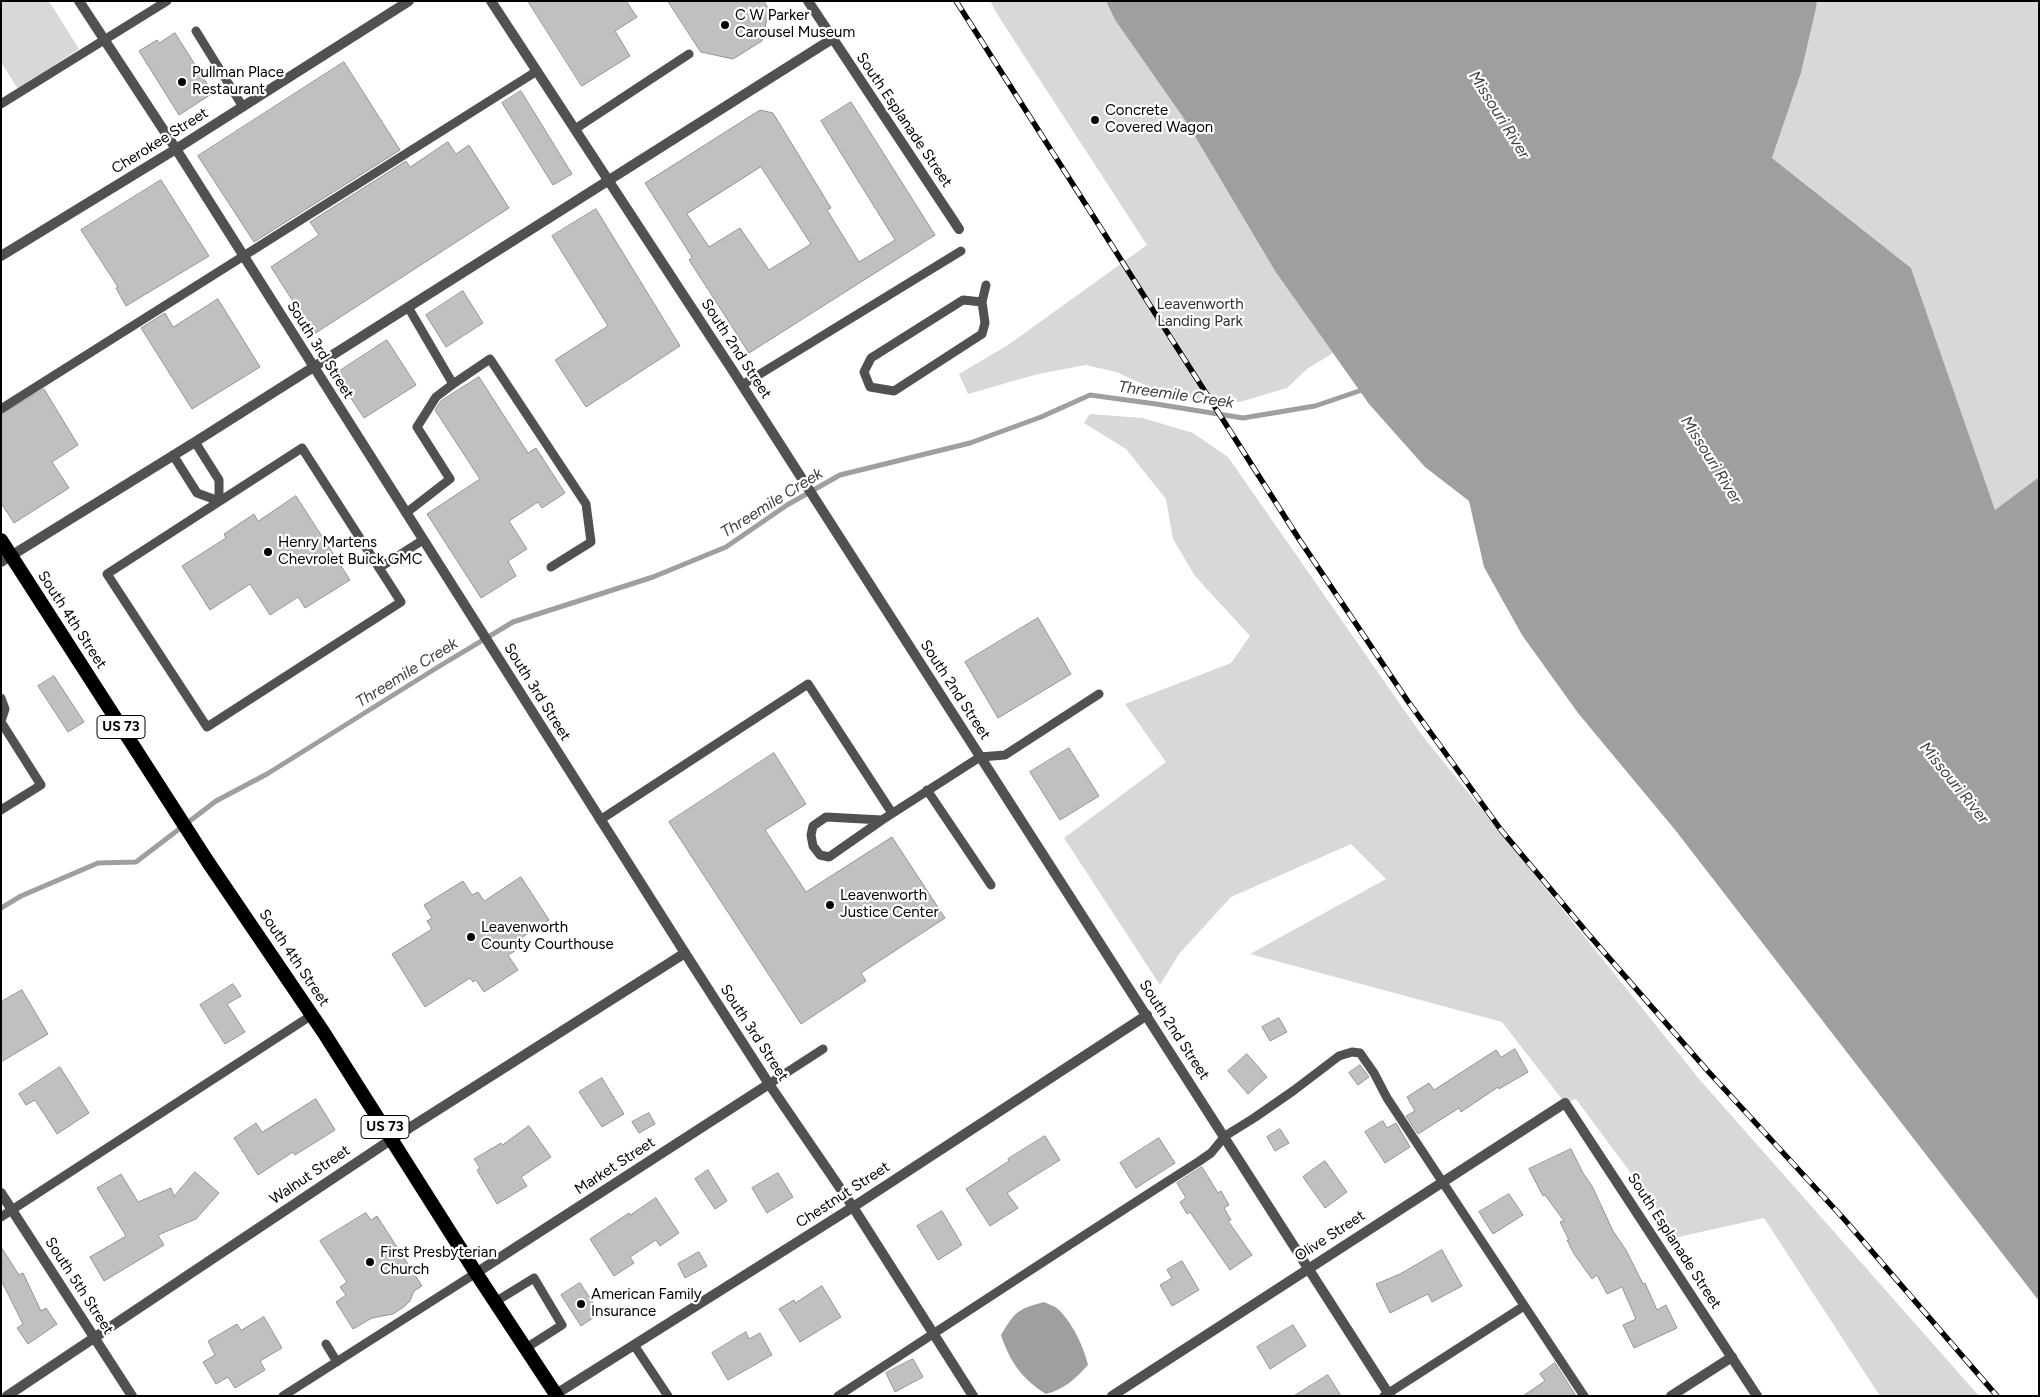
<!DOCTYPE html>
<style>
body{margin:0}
#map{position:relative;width:2040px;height:1397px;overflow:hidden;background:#fff;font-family:Figtree,sans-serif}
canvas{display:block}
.frame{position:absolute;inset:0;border:2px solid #000;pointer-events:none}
</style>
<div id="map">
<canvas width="2040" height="1397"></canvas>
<div class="frame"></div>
</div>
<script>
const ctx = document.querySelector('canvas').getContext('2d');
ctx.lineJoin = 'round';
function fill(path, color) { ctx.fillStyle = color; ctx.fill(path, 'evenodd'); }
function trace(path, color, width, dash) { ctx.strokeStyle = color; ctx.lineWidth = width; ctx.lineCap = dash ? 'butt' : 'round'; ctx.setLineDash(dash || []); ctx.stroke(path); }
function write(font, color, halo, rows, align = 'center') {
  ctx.font = font + ' Figtree,sans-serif'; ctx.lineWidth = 4.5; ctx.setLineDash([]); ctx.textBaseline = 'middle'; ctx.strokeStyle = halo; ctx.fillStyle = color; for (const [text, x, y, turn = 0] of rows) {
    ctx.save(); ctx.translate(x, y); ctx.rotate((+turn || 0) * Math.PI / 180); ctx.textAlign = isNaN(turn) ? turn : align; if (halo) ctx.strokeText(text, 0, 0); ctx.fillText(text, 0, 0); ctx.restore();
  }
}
fill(new Path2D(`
 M1,1H49L79,49L18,89L1,62Z
 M990,1H1106L1115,20L1187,123L1275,271L1333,353L1307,369L1287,388L1240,402L1172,397L1116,372L1086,365L1038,374L968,394L959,374L1008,345L1147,245L997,14Z
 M1815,1H2039V477L1995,511L1911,268L1772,158L1801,73L1817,4Z
 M1090,414L1143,418L1193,433L1228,457L1421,734L1700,1080L1979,1396H1880L1764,1218L1678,1237L1576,1099L1565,1103L1502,1022L1250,954L1386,879L1351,844L1231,897L1179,954L1160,985L1064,838L1166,762L1125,704L1231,663L1250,636L1195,576L1173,539L1166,499L1126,449L1084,423Z`), '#d8d8d8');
fill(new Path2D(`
 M1106,1H1815L1817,4L1801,73L1772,158L1911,268L1995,510L2039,477V1301L1676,831L1578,713L1522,635L1484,567L1469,501L1425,467L1369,404L1275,271L1187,123L1115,20Z
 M1044,1302C1048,1304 1055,1306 1058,1309C1072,1322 1084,1347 1088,1365C1075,1379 1065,1389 1046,1394C1022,1379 1010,1362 1001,1335C1015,1312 1017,1309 1044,1302Z`), '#9f9f9f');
trace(new Path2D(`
 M1,908L21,896L98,863L136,862L216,801L267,774L438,667L513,622L653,577L726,547L787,505L840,475L970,443L1041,417L1090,395L1156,404L1243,418L1315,406L1365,389`), '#9f9f9f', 5);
const building = new Path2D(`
 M528,1H626L637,17L615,31L630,56L582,86Z
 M668,1H764L769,10L762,41L733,59L701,52Z
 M175,33L213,93L179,115L139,51L157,40L159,43Z
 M344,62L400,150L254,242L198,156Z
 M521,91L572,174L553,185L502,103Z
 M851,102L935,235L749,353L689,260L692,257L645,183L760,110L773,113L831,208L827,210L859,262L895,240L821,121ZM761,167L811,244L769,270L740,228L709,247L687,214Z
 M448,142L456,154L469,145L509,208L314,334L271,267L319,235L310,222L406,161L410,167Z
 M161,180L209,256L126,306L116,288L118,287L81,230Z
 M596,209L680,346L586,407L555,360L608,326L552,236Z
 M463,291L483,323L446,347L426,315Z
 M218,299L260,367L192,409L141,328L165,313L173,327Z
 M387,340L416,385L364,418L335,374Z
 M479,377L528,453L536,448L565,493L542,508L538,502L509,521L527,549L508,561L516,576L481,598L427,514L480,479L435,410L441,401Z
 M44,389L78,445L52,462L69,488L14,523L1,503V415Z
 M296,496L350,580L305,608L298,597L270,615L250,584L210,610L182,566L226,538L224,534L254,514L258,521Z
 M1038,618L1071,674L998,718L965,662Z
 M54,676L84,722L68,732L38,686Z
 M1069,748L1099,796L1060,820L1030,772Z
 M774,753L806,804L765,830L806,892L892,837L945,918L861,973L866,981L801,1024L669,822Z
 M521,877L549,920L510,945L515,951L508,955L518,970L484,992L476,980L473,982L470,978L425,1007L392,954L432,929L427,921L432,918L424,905L463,881L472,895L478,892L484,901Z
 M233,984L241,996L227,1004L245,1032L225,1044L200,1005Z
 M22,990L48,1034L1,1062V1002Z
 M1279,1018L1287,1032L1270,1041L1262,1027Z
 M1515,1049L1528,1072L1499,1089L1498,1087L1461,1112L1459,1108L1418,1134L1406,1116L1415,1111L1407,1097L1429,1083L1434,1090L1496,1050L1501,1057Z
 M1247,1054L1267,1077L1248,1094L1228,1071Z
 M1360,1065L1369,1077L1358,1085L1349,1073Z
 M60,1067L89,1113L57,1134L35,1100L26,1105L19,1094Z
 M602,1078L624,1114L602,1127L579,1092Z
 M316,1099L335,1130L295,1155L293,1152L258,1175L234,1138L256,1123L262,1132Z
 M649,1113L655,1124L639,1133L632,1122Z
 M1383,1121L1387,1128L1396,1123L1410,1147L1385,1163L1365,1132Z
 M529,1126L551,1157L521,1177L527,1186L497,1204L477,1170L480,1168L474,1159L501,1143L502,1145Z
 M1280,1129L1289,1143L1275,1151L1267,1137Z
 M1045,1136L1060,1160L1007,1193L1018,1208L990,1226L966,1189L1009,1161L1008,1159Z
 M1159,1138L1175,1163L1136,1188L1120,1163Z
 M1571,1149L1583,1173L1592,1186L1613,1231L1626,1250L1643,1284L1645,1283L1657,1310L1666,1305L1677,1328L1634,1348L1623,1325L1636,1319L1622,1287L1607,1294L1597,1275L1592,1279L1574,1254L1567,1240H1569L1560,1222L1564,1221L1545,1195L1543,1196L1529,1169Z
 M1325,1161L1347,1192L1325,1208L1303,1177Z
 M1202,1167L1218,1193L1221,1191L1229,1205L1224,1208L1231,1220L1228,1221L1252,1255L1230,1270L1190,1212L1187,1214L1180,1202L1186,1198L1177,1183Z
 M708,1170L727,1201L715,1209L695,1179Z
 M195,1172L219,1193L196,1219L158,1235L164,1245L104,1281L90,1257L126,1236L97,1188L121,1174L138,1202L171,1188L174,1196Z
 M778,1173L793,1197L767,1213L752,1188Z
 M1509,1194L1523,1215L1493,1234L1479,1212Z
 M656,1198L679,1233L660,1246L656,1240L630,1257L634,1263L614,1276L590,1239L629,1213L630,1215Z
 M942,1211L962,1245L938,1260L917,1226Z
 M366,1213L371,1220L377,1216L422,1286L414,1291L410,1301L405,1306L393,1314L372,1318L353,1329L336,1302L346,1295L340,1287L347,1282L320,1241Z
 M1,1247L19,1275L23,1273L41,1311L46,1308L57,1324L28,1344L17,1328L23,1324L1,1280Z
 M1442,1250L1462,1286L1432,1302L1428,1294L1390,1313L1376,1284L1400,1274Z
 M699,1252L707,1266L685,1278L678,1264Z
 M1182,1261L1199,1290L1172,1306L1160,1285L1172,1278L1167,1270Z
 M580,1283L600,1313L581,1326L561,1295Z
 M822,1286L841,1317L800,1342L779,1309L794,1300L795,1303Z
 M264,1317L282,1348L260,1361L265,1370L235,1388L228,1377L216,1384L203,1362L215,1355L208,1341L237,1324L241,1330Z
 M1293,1325L1306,1346L1270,1369L1257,1347Z
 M746,1332L749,1339L760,1333L772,1355L728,1380L712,1353Z
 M913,1359L923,1377L895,1392L886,1373Z
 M1555,1363L1576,1396H1523L1545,1381L1540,1374Z
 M1328,1375L1341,1396H1294Z`);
fill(building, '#c0c0c0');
trace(building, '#959595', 1);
trace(new Path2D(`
 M196,31L243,107
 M1,104L167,1
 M575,129L689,54
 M982,302L963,300L871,358L864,372L870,387L894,391L982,334L985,323L982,302L986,285
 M408,307L453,384L490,359L586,504L591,542L551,567
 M742,385L961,251
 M1,409L537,71
 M195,442L219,480V501
 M302,448L401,602L207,727L107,574Z
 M173,455L197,493L219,501
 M406,513L450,479L417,427L436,397L453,384
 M379,568L423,540
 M1,698L5,709L1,721
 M1,722L41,785L1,810
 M927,790L991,885
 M600,820L808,684L892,813
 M882,820L829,857L820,855L813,846L811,835L813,826L826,817L882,820L980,757L1005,755L1099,694
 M769,1084L823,1049
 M1,1217L312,1015
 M495,1302L534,1278L562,1325L526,1348
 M326,1344L337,1362
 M634,1345L668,1396
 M283,1396L476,1273
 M838,1396C958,1318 1077,1239 1198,1162L1211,1153L1225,1136L1254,1118L1293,1091L1339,1056L1352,1052L1360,1053L1374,1073L1387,1098L1584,1396
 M1384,1396L1524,1306`), '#515151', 9);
trace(new Path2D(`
 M808,1L959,229
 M1,256L176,149L409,1
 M1,562L195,442L832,39
 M476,1273L769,1084
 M7,1396L392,1139L685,953
 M553,1396L853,1207L1147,1015
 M1112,1396L1565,1103L1757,1396
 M1671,1396L1732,1357`), '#515151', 10);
trace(new Path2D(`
 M79,1L176,149L685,953L769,1084L853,1207L973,1396
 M491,1L733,371L1390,1396
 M1,1193L132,1396`), '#515151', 10);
trace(new Path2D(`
 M1,540L208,862L324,1033L476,1273L557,1396`), '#000', 14);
const rail = new Path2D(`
 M956,1L1299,539L1407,700L1501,830L1589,935L1706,1069L1844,1219L1997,1396`);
trace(rail, '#000', 5.5);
trace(rail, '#fff', 4, [11]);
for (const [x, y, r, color] of [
 [725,25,5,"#000"],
 [182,82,5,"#000"],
 [1095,120,5,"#000"],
 [268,552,5,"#000"],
 [830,905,5,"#000"],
 [471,937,5,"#000"],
 [370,1262,5,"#000"],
 [581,1304,5,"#000"]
]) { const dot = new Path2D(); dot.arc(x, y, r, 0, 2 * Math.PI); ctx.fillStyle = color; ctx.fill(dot); trace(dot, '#fff', 2); }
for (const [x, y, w] of [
 [121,727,48],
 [385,1127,48]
]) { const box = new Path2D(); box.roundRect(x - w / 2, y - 11.5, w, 23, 4); ctx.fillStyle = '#fff'; ctx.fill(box); trace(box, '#000', 1); }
write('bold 14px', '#000', null, [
 ["US 73",121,727],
 ["US 73",385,1127]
]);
write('15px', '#000', '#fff', [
 ["C W Parker",735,16],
 ["Carousel Museum",735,33],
 ["Pullman Place",192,73],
 ["Restaurant",192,90],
 ["Concrete",1105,111],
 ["Covered Wagon",1105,128],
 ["Henry Martens",278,543],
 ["Chevrolet Buick GMC",278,560],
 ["Leavenworth",840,896],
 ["Justice Center",840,913],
 ["Leavenworth",481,928],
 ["County Courthouse",481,945],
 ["First Presbyterian",380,1253],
 ["Church",380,1270],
 ["American Family",591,1295],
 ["Insurance",591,1312]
], 'left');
write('15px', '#000', '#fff', [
 ["South Esplanade Street",904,120,56],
 ["Cherokee Street",160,141,-32],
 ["South 2nd Street",736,349,57],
 ["South 3rd Street",320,350,58],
 ["South 4th Street",72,620,57],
 ["South 2nd Street",955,690,57],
 ["South 3rd Street",537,692,58],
 ["South 4th Street",294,958,56],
 ["South 2nd Street",1174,1030,57],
 ["South 3rd Street",754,1033,57],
 ["Market Street",615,1166,-33],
 ["Walnut Street",310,1175,-34],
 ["Chestnut Street",843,1195,-33],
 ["Olive Street",1330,1236,-33],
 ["South Esplanade Street",1674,1241,57],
 ["South 5th Street",79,1286,57]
]);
write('15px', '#2f2f2f', '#fff', [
 ["Leavenworth",1200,305],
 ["Landing Park",1200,322]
]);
write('italic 16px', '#404040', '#fff', [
 ["Missouri River",1499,115,58],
 ["Threemile Creek",1176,395,8],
 ["Missouri River",1711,460,58],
 ["Threemile Creek",772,503,-32],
 ["Threemile Creek",407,673,-32],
 ["Missouri River",1954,783,51]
]);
</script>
